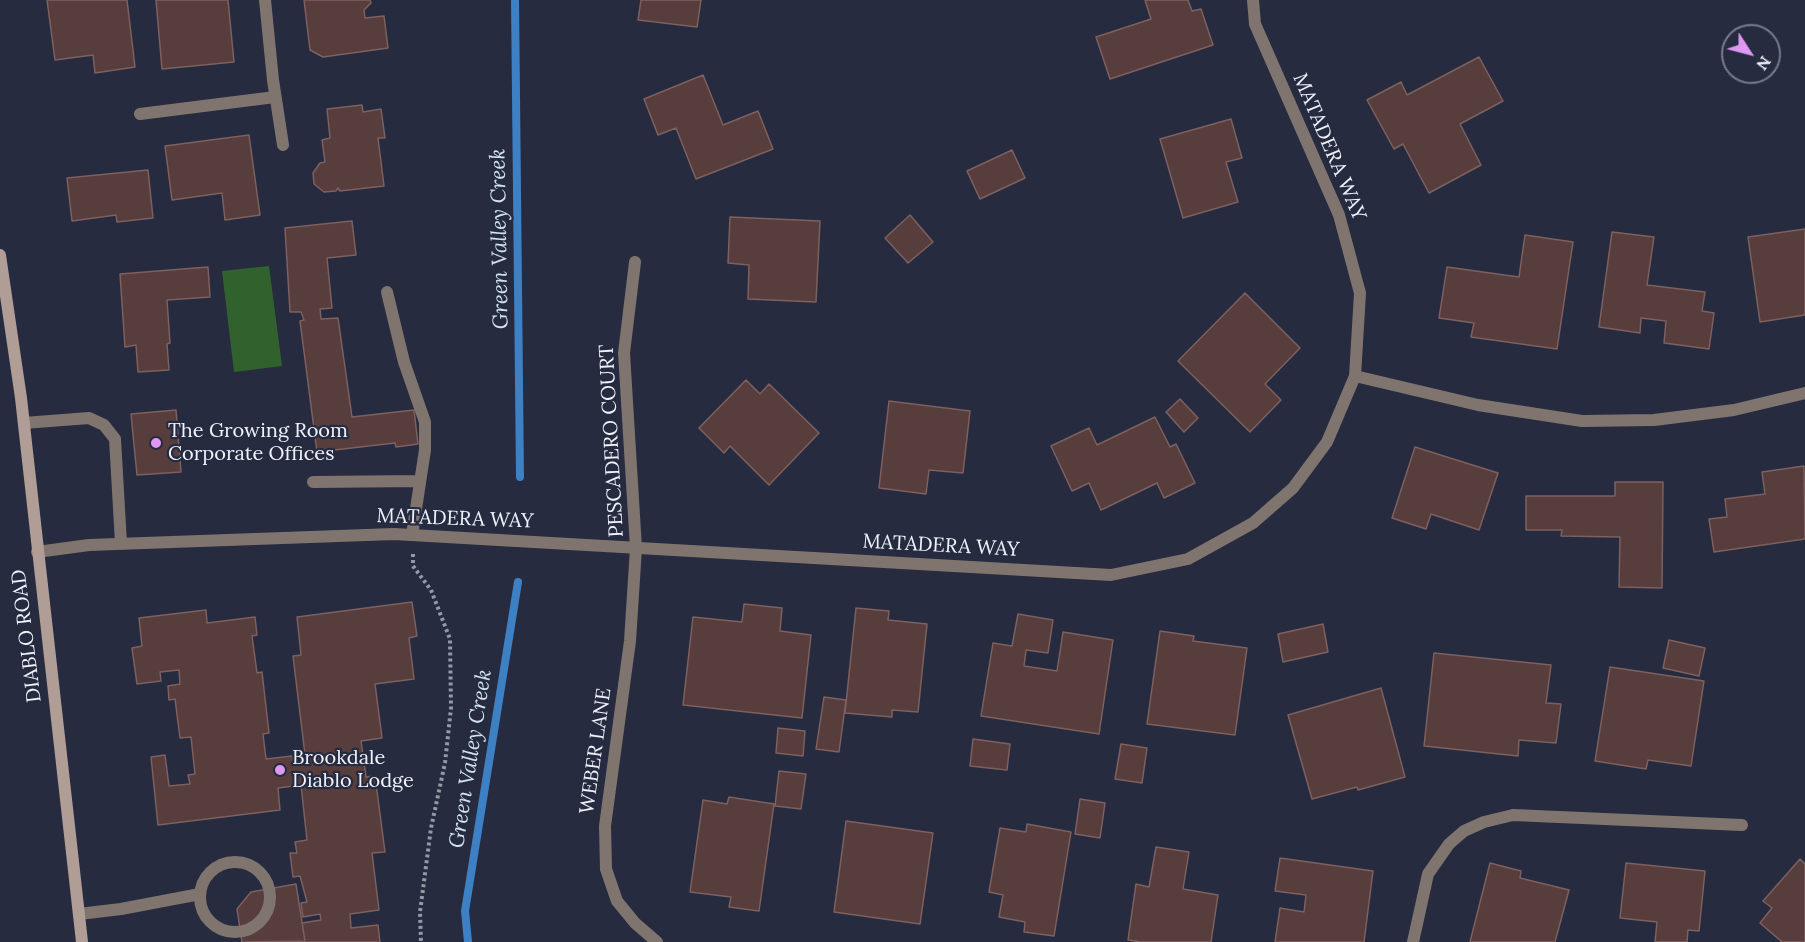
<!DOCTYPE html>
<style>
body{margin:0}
#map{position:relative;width:1805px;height:942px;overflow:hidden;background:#262b3f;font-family:Lora,serif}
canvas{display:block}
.north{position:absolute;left:1721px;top:24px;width:60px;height:60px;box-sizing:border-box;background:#262b3f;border:2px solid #767b8b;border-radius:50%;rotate:126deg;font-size:16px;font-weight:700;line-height:24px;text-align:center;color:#eff2fd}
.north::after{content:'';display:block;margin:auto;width:21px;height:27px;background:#de98f2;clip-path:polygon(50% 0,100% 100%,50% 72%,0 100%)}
</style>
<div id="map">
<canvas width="1805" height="942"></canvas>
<div class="north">N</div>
</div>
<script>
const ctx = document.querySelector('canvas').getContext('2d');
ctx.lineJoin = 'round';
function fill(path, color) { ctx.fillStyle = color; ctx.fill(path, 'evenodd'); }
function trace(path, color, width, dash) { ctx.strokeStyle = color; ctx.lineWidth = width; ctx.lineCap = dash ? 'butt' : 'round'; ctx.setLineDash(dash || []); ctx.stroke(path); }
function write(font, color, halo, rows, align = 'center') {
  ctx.font = font + ' Lora,serif'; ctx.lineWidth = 4.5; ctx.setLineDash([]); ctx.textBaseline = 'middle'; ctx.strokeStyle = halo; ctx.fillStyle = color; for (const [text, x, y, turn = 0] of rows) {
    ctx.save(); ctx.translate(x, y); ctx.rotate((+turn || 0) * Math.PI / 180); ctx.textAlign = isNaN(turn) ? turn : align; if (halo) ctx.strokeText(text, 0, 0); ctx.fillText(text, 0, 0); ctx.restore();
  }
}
fill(new Path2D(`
 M269,266L282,366L234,372L222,271Z`), '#31622e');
trace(new Path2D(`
 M515,0L520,477
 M468,942L465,911L518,582`), '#3e80c4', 8);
const building = new Path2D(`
 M47,0H127L135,67L95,73L93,55L55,60Z
 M156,0H228L234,62L162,69Z
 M304,0H370L371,3L364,10L365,18L384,16L388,48L323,57L310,50Z
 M641,0H701L697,27L638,20Z
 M1145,0H1188L1192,11L1201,9L1213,45L1110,79L1096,37L1151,19Z
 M1479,57L1503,101L1460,124L1481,165L1429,193L1403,144L1394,149L1367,100L1401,82L1407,95Z
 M703,75L723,125L758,111L773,149L696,179L676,128L658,135L644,99Z
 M362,105L363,112L381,109L385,138H378L384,186L340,191L338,188L336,191L324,192L314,184L313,173L320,163L325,162L322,140L330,138L327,109Z
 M1231,119L1242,158L1226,162L1238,202L1183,218L1160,139Z
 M249,135L260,215L225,220L222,193L172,200L165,146Z
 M1012,150L1025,178L980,199L967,171Z
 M148,170L153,218L117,222L116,215L72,221L67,178Z
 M910,215L933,242L908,263L885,238Z
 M730,217L820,221L816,302L748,299L749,265L728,263Z
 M352,221L356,255L327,258L332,308L320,309L321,319L338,318L352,417L414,410L418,444L396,447L395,443L317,452L300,321L304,320L301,312H290L285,228Z
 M1805,229V315L1760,322L1748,237Z
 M1612,232L1654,237L1647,285L1705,292L1702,311L1714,313L1709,349L1664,343L1666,321L1641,318L1640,333L1599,327Z
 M1525,235L1573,242L1557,349L1471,337L1474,323L1439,318L1447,267L1519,277Z
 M208,267L210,297L167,300L170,343L167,344L169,370L138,372L136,345L125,347L120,274Z
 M1245,293L1300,348L1265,384L1281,400L1250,432L1178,361Z
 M746,380L760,394L769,384L819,433L769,485L730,446L724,453L699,428Z
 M1180,399L1198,418L1184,432L1166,412Z
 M889,401L970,411L963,473L929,470L926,494L879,488Z
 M176,410L181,472L137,475L131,414Z
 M1155,417L1170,447L1176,444L1195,483L1164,498L1157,483L1101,510L1089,483L1072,491L1051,446L1089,428L1097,445Z
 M1415,447L1498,473L1479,530L1431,514L1426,529L1392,518Z
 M1804,466L1805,539L1714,552L1709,519L1727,517L1725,499L1765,494L1762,472Z
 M1615,482H1663L1662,588L1619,587L1620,537L1561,536L1562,530H1526V496H1615Z
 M412,602L417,636L409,638L414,679L375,684L382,738L361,741L366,777L375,776L385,852L372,853L379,910L350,914L351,928L378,925L380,942H296L305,941L302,923L321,920L320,914L303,917L301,903L307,902L300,876L293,877L290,853H297L295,842L307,840L301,785L278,788L280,810L158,825L151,757L165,755L169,786L190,784L188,775L195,774L191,737L180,738L175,699L169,700L168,686L180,684L179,670L160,672L161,681L137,684L132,648L142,646L139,618L206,610L207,623L255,617L257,635L252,636L257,673L262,672L269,733L263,734L266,759L292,756L293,765L306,763L293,656L301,655L297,617Z
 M744,604L782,608L780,631L811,635L802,718L683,705L693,617L742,622Z
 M856,608L889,611L888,620L927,624L918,712L892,710V717L845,713Z
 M1018,614L1053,620L1048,653L1026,650L1024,666L1057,671L1063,632L1113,640L1099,734L981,716L993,643L1012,646Z
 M1323,624L1328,652L1283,662L1278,634Z
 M1160,631L1194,636L1193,641L1247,648L1235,735L1147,724Z
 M1669,640L1705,648L1699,676L1663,668Z
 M1434,653L1551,665L1546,703L1561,704L1556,743L1519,740L1518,756L1424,746Z
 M1610,667L1704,681L1691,766L1648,760L1646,769L1595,761Z
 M1381,688L1405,777L1358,790L1357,787L1312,799L1288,715Z
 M824,697L846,700L839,752L816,749Z
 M778,728L805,731L803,756L776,753Z
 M973,739L1010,744L1007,770L970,766Z
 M1121,744L1147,748L1142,783L1115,779Z
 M779,771L806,774L801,809L775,806Z
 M729,797L774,804L759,911L729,907L731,897L690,892L703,800L727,804Z
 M1080,799L1105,803L1100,838L1075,834Z
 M846,821L933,833L920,924L834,912Z
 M1027,824L1071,832L1054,936L1024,932L1025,922L999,917L1003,895L989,892L1000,828L1026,832Z
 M1156,847L1189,852L1183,889L1218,895L1211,942H1141L1128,940L1136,884L1149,887Z
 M1280,858L1373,871L1364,942H1275L1280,908L1304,912L1306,895L1275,891Z
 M1800,859L1805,864V942H1782L1760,923L1772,908L1763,901Z
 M1490,863L1521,871L1520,878L1569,890L1555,942H1470Z
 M1626,863L1705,871L1699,931L1688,930L1687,942H1655L1657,922L1620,918Z
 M296,884L305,941L242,942L237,909L251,892Z`);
fill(building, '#583d3d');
trace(building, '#7d6060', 1.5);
trace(new Path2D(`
 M413,554V566L431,590L450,639L451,708L445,763L431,828L420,912L421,942`), '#9498a7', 4, [3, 3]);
trace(new Path2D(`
 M387,292L404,362L425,422V450L412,535
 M24,423L89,418L104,425L115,439L121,543
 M313,482L420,481
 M200 897a35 35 0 1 1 70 0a35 35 0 1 1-70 0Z
 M79,914L121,909L200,894`), '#80746f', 12);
trace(new Path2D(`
 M265,0L273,80L283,145
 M140,114L275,97
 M635,262L624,353L636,548L630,641L605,826L606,869L617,901L635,923L657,942
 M1355,376L1478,405L1582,421L1654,420L1734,410L1805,393
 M37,552L89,545L394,534L1111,575L1188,559L1253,523L1293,488L1327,442L1355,376L1360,293L1339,215L1255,24L1253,0
 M1413,942L1428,874L1449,844L1464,831L1484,822L1513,815L1742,825`), '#80746f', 12);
trace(new Path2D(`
 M0,255L21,398L82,942`), '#b09d95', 12);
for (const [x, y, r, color] of [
 [156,443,6,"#de98f2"],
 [280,770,6,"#de98f2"]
]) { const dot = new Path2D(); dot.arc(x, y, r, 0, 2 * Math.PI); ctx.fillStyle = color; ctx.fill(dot); trace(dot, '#262b3f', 2); }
write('20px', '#eff2fd', '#262b3f', [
 ["MATADERA WAY",1329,147,67],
 ["PESCADERO COURT",612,441,-93],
 ["MATADERA WAY",455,519,2],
 ["MATADERA WAY",941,546,3],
 ["DIABLO ROAD",27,636,-97],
 ["WEBER LANE",596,751,-82]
]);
write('20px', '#eff2fd', '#262b3f', [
 ["The Growing Room",168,431],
 ["Corporate Offices",168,454],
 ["Brookdale",292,758],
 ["Diablo Lodge",292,781]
], 'left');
write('italic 21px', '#d1e2f4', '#262b3f', [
 ["Green Valley Creek",500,239,-91],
 ["Green Valley Creek",471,759,-81]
]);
</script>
